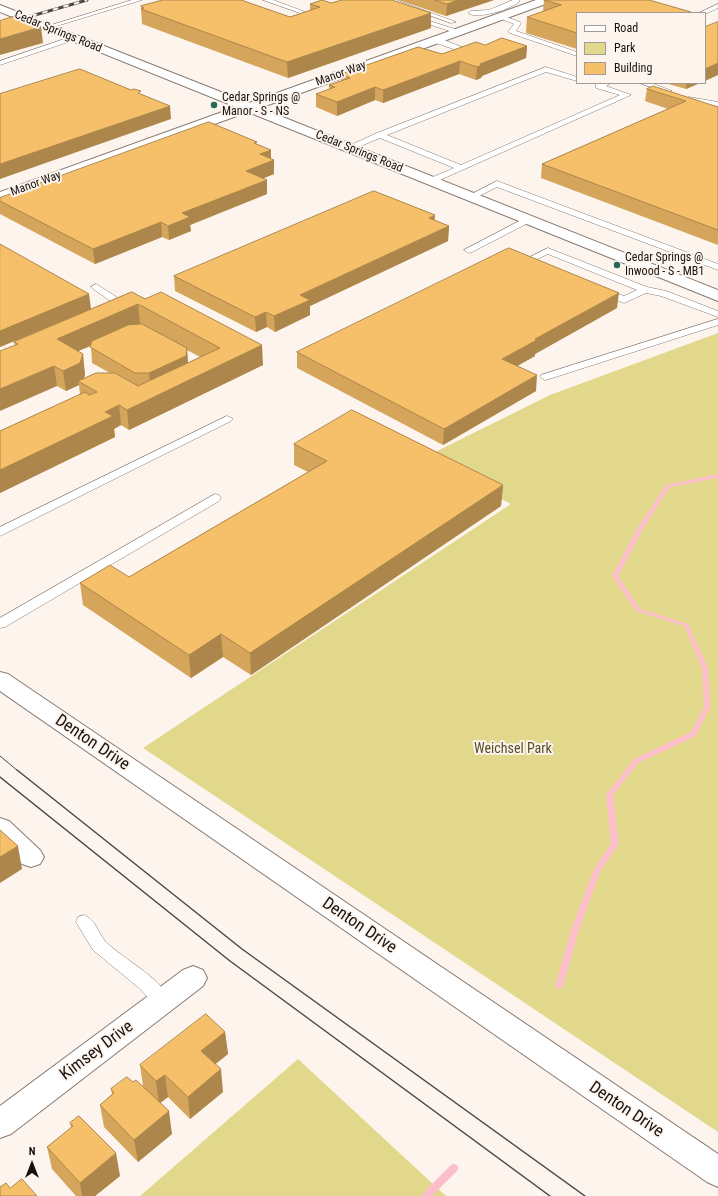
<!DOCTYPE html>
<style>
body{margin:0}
#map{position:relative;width:718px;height:1196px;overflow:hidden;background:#fdf4ee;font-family:"Roboto Condensed",sans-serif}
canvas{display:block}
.legend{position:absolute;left:576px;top:12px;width:130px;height:72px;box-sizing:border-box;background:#fdf4ee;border:1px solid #a19a95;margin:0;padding:5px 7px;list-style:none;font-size:12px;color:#17120f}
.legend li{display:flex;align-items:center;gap:8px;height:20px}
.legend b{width:20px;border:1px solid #a19a95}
.north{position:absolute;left:12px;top:1144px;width:40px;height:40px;-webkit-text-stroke:3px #fdf4ee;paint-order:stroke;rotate:0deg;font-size:11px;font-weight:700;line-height:16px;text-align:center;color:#17120f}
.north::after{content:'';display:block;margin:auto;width:14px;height:18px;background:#17120f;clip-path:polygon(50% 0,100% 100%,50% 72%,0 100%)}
</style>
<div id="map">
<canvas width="718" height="1196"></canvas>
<ul class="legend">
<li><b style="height:5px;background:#fff"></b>Road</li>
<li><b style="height:11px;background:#e2d88c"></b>Park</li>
<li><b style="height:11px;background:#f6c06a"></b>Building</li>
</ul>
<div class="north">N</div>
</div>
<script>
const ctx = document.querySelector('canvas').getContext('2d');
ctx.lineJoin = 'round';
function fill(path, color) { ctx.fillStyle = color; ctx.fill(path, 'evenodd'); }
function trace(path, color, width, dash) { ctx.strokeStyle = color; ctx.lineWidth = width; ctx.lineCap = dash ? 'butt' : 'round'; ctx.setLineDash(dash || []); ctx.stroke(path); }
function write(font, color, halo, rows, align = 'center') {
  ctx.font = font + ' "Roboto Condensed",sans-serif'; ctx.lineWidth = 4; ctx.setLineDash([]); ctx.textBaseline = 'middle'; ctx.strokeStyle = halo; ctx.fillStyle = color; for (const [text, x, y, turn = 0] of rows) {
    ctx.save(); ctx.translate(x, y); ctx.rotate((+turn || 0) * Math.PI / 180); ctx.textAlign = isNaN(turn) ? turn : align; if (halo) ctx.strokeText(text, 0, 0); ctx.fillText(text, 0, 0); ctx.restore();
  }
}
fill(new Path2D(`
 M718,333V1132L143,748L511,504L421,459L550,395Z
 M298,1059L446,1196H140Z`), '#e2d88c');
fill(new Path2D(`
 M718,474V478L670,487L643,529L618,576L640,609L688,624L708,668L710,707L696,736L638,763L613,795L619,844L601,870L579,930L563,986L562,988L559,989L556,988L555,986L571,930L594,869L611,844L606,795L634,759L691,732L704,707L702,668L684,626L636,611L612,576L637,529L666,485Z
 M454,1164L457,1165L458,1168L457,1171L432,1196H422L423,1193L451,1165Z`), '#fcbec9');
const lane = new Path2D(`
 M132,0H142L50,28L45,27Z
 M263,0H273L308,13L303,14Z
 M387,0H396L456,22L451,23Z
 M513,0H519V2C511,9 477,20 468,13L471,11L489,10Z
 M718,4V8L705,14L699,13Z
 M501,15L520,22L521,23L516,31L577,52V56L510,33L508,32L514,24L499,18V16Z
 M414,16L461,31L463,32L459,34L412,19V17Z
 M73,36H79L80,38L0,65V61Z
 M433,38H439L472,51L468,53H465L433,42Z
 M546,67L577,77V81L546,72L387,135L461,165L620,95L596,88V84L611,83L606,86L631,95L431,184L428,183L427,181L428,179L454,168L380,138L351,150H345L344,148L377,133Z
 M639,83H651L672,91L668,93Z
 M689,97L718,102V106L704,105L689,101Z
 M497,181L718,264V270L497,187L473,199L470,200L466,197Z
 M527,217L530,218L532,220L530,222L472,252L469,253L464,250Z
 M548,248L647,287L666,291L718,311V317L661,296L646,293L624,303L600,293L598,291L603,288L624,296L637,290L548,254L527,264L522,261Z
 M96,284L126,303L127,305C124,309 116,311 110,310L109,308L115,304L93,289L91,287Z
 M718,319V325L549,379L545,380L540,377L541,375Z
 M227,416L233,419L231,421L0,536V527Z
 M215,494L219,495L221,498L219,501L5,627L0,628V618Z
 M84,915C95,919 98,932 105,941C125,961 157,974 171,1001L168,1006L162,1008L156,1006L139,988L93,950L76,922L78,917Z`);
const street = new Path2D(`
 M0,818L9,821L40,850L44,857L40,864L31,867L22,864L0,844Z
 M193,966L203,970L207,978L203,986L11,1134L0,1138V1106L183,970Z`);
const secondary = new Path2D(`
 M536,0H553L551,2L260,108L718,290V301L248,112L0,201V192L236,107L0,12V5L249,103Z
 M0,672L8,674L718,1154V1187L707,1182L0,691Z`);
trace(lane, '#887b73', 1);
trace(street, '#887b73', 2);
trace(secondary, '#887b73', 2);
fill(lane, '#fff');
fill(street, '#fff');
fill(secondary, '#fff');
trace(new Path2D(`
 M0,756L18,771`), '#4e4844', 1);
trace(new Path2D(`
 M17,770L242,949L585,1196
 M0,777L230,961L550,1196`), '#4e4844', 1.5);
const rail = new Path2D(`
 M0,25L87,0`);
trace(rail, '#4e4844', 3);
trace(rail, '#fdf4ee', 2, [5.5]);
fill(new Path2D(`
 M398,0H494L446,16Z
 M544,0L691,12V13H577V49L526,33L527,17L543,12Z
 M331,3L431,13V28L288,78L142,24L141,9V6L290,17L310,10V4Z
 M485,45L527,46L526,58L482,76L481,78L476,80L459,74L383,103L375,100L337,116L316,107V94L329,89V85L341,81V74L442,54Z
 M665,83H700L686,89Z
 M647,89L718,107V245L541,178L542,164L668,109L645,101Z
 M257,144L271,159L274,160V174L263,178L267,194L190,225L191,231L169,240L162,237L95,264L0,214V198Z
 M435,220L449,226L448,241L310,306V315L275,332L267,327L256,332L175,291L174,276Z
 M0,244L91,309L132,292L263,365L129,430L121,425L114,429L115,437L0,493V431L80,395L79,385L66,391L57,386L15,345L14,342L84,312L0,347ZM91,346L92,363L110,373L84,378L85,374L78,351ZM187,350L200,357L188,363Z
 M617,308L535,354V356L517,366L536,391L443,445L297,368V352Z
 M294,444L503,485L501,506L251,675L223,657L191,678L83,605L80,583L129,577L308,472L294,465Z
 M225,1032L228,1054L215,1064L223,1092L190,1119L168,1097L160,1103L172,1134L138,1162L104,1127L100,1105L112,1094L111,1089L133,1082L143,1086L140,1065Z
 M70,1123L120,1176L95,1196H76L52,1169L47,1147L71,1128Z`), '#d4a55b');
fill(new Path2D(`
 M458,0H494L446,16L447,4Z
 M431,13V28L288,78L287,62Z
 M41,27L43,43L0,55V39Z
 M527,46L526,58L482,76L481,78L476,80L477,67L480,64Z
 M460,61L459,74L383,103V90Z
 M718,63V75L705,81V69Z
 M687,83H700L686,89Z
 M375,87V100L337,116V102Z
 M170,106L171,119L0,179V164Z
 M271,150V161L274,160V174L247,185L246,171L260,154Z
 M267,180V194L190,225L191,231L169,240L168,226L182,213Z
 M435,215L434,230L429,218Z
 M161,222L162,237L95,264L93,249Z
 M449,226L448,241L310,306V315L275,332L274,316L300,295Z
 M619,293L617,308L535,354V356L501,375L502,359L535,339Z
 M89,294L91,309L0,347V331Z
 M138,304L140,324L60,359L57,339Z
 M266,312L267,327L256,332L255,317Z
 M262,345L263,365L129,430L127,410Z
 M187,348L188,364L151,389L149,373Z
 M83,354L85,374L83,383L78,381L79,385L66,391L63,371Z
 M54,366L57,386L0,411V389Z
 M537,375L536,391L443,445L444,429Z
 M119,405L121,425L114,429L115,437L0,493V470L105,412Z
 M503,485L501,506L251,675L250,653Z
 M221,634L223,657L191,678L189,655Z
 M18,846L22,869L0,883V857Z
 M225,1032L228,1054L203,1074L201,1051Z
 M221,1069L223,1092L190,1119L188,1097Z
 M165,1075L168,1097L159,1104L156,1081Z
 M169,1111L172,1134L138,1162L134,1140Z
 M116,1153L120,1176L95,1196H82L80,1183Z`), '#ac864a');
const building = new Path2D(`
 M163,0H241L290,17L320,7L310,4L322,0L331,3L342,0H392L431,13L287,62L141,9L144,8L141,6Z
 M435,0H458L447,4Z
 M544,0H649L691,12L688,13H577V33L527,17L561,5Z
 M15,16L41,27L0,39V21Z
 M718,22V63L705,69V27Z
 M502,38L527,46L480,64L482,65L477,67L460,61L383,90L375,87L337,102L316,94L335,87L329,85L350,78L341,74L418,47L442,54L476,42L485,45Z
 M80,69L131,90L134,89L141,91L138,93L170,106L0,164V94Z
 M653,86L718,107V230L542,164L686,101L647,89Z
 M209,122L257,142L254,143L271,150L260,154L274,160L246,171L267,180L182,213L190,217L168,226L161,222L93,249L0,201V198Z
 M374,191L435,215L429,218L449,226L300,295L310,300L274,316L266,312L255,317L174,276Z
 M0,244L89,294L0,331Z
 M509,248L619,293L535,339L537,340L502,359L537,375L444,429L297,352Z
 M132,292L145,299L161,292L262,345L127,410L119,405L105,412L113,416L0,470V431L85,392L89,395L97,392L78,381L96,373H115L138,386L220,348L138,304L57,339L83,354L80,363L63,371L54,366L0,389V351L18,344L14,342Z
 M142,324L187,348L186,356L149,373H135L90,347L92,341L128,325Z
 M352,410L503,485L250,653L221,634L189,655L80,583L110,565L129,577L327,461L294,444Z
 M0,830L18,846L0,857Z
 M206,1014L225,1032L201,1051L221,1069L188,1097L165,1075L156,1081L140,1065Z
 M127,1077L133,1082L136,1080L169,1111L134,1140L100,1105L114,1093L111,1089Z
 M79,1116L116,1153L80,1183L47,1147L73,1126L70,1123Z
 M22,1179L37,1196H0V1187L6,1183L10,1188Z`);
fill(building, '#f6c06a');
trace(building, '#ac864a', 1);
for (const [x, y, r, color] of [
 [214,105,4,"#266857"],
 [617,265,4,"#266857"]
]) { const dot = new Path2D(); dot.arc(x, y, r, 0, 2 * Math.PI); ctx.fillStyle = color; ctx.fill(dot); trace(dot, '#fdf4ee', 1.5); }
write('12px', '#17120f', '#fdf4ee', [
 ["Cedar Springs Road",58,32,22],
 ["Manor Way",341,74,-20],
 ["Cedar Springs Road",359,152,22],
 ["Manor Way",36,184,-20]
]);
write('12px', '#17120f', '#fdf4ee', [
 ["Cedar Springs @",222,98],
 ["Manor - S - NS",222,112],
 ["Cedar Springs @",625,258],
 ["Inwood - S - MB1",625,272]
], 'left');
write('14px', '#534e24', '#fdf4ee', [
 ["Weichsel Park",513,749]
]);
write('17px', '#17120f', '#fdf4ee', [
 ["Denton Drive",92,743,34],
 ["Denton Drive",359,926,34],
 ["Kimsey Drive",97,1051,-37],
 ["Denton Drive",626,1110,34]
]);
</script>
